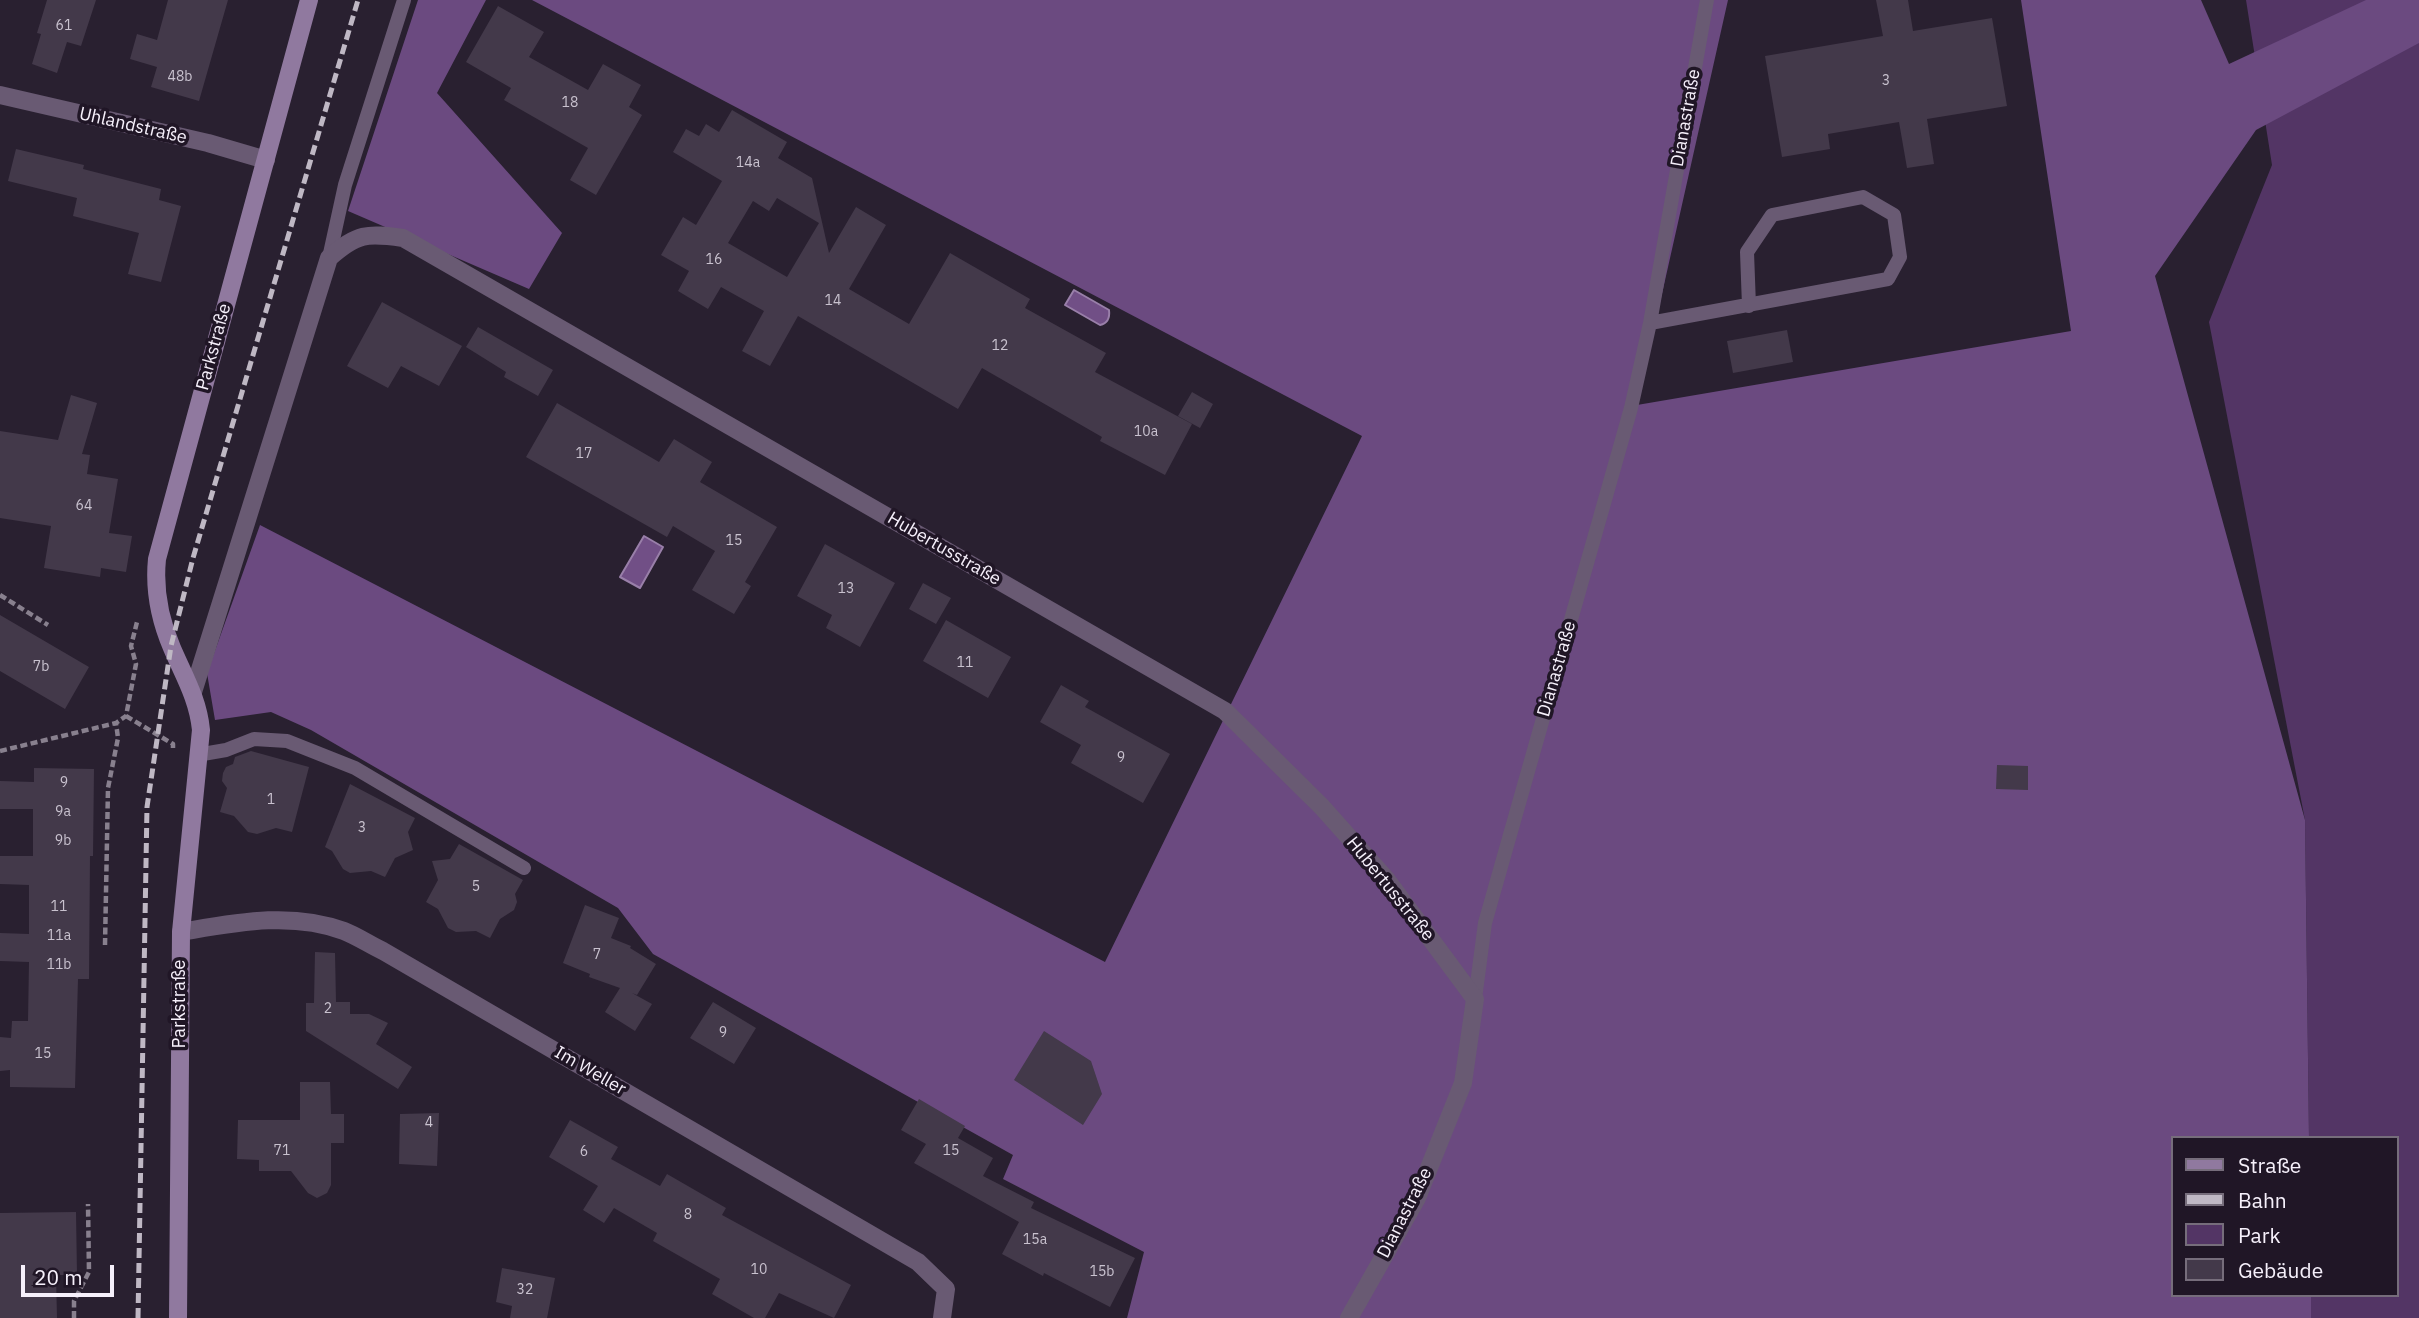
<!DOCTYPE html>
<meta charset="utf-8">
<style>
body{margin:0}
#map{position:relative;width:2419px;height:1318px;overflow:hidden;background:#292030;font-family:"IBM Plex Sans",sans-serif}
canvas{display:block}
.legend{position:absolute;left:2171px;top:1136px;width:228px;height:161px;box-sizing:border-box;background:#201626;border:2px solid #766d7b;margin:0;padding:9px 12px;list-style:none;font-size:21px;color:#f6f0fb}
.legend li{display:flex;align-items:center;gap:14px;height:35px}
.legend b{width:35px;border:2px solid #766d7b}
.scale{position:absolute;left:21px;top:1265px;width:93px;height:32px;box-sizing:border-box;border:4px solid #f6f0fb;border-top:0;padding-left:9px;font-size:21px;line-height:24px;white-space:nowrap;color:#f6f0fb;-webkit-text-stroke:5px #201626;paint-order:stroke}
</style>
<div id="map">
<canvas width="2419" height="1318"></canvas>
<ul class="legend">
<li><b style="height:9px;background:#90799f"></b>Straße</li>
<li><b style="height:9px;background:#bfb8c4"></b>Bahn</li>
<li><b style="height:19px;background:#533565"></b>Park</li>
<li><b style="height:19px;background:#43394a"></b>Gebäude</li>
</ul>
<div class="scale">20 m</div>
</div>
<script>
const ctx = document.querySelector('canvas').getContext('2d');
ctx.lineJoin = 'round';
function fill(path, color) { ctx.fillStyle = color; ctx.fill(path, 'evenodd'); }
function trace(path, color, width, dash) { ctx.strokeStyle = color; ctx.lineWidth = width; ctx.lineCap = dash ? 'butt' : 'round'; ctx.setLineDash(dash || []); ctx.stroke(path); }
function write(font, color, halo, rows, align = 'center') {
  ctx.font = font + ' "IBM Plex Sans",sans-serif'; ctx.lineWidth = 7; ctx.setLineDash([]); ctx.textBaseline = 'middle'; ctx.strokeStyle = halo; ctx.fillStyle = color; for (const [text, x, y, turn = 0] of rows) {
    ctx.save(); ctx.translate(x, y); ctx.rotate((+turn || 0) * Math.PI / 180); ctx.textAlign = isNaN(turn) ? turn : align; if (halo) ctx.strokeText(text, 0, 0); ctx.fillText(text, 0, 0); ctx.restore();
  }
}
fill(new Path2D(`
 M2246,0H2419V1318H2311V1295H2396V1138H2309L2305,820L2209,322L2272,165Z`), '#533565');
fill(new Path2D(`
 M418,0H486L437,93L562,233L529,289L348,211Z
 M532,0H1728L1637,405L2071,331L2021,0H2201L2229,64L2366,0H2419V43L2256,130L2155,276L2305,820L2309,1138H2172V1295H2311V1318H1127L1144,1252L1003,1179L1013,1155L653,954L618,908L311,730L271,712L215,720L207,673L260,525L1105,962L1362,436Z`), '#6b4a80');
const water = new Path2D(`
 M1074,290L1109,310C1110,318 1108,323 1100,325L1065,305Z
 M644,536L663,547L640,588L620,577Z`);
fill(water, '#714f86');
trace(water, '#997fa9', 2);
fill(new Path2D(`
 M47,0H96L81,46L67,42L57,73L32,64L41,34L37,33Z
 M168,0H228L199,101L151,87L157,67L130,59L137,34L157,40Z
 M1876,0H1908L1913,31L1992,18L2007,106L1927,119L1934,164L1907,168L1899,122L1828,134L1830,149L1782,157L1765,56L1883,36Z
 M498,6L544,32L529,57L588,90L603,64L641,85L629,107L642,115L596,195L570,180L588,148L504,100L511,88L466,62Z
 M732,110L787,142L778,158L812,178L829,253L856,207L886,225L849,289L909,324L950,253L1030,299L1025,308L1106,353L1095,372L1192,424L1165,475L1100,441L1102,437L982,368L958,409L798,316L770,366L742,351L764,311L721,287L708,309L678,291L689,271L661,255L683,217L696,225L722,181L673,152L686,129L699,136L706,124L719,132ZM777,198L819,223L787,277L728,243L753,201L769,211Z
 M16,149L84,165L83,169L161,189L159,200L181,206L161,282L128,274L139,233L73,216L77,198L8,181Z
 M382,302L462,346L439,386L401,366L388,388L347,366Z
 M478,327L553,370L538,396L504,377L506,372L466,347Z
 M1787,330L1793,362L1733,373L1727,341Z
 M1192,392L1213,404L1200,428L1178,416Z
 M71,395L97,403L82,454L90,455L87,474L118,479L109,533L132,536L126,572L101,568L100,577L44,568L51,526L0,518V431L58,440Z
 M557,403L659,462L674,439L712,462L700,482L777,527L745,582L751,586L734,614L692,590L715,551L673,526L667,537L526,457Z
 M825,544L895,583L860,647L826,628L832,615L797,596Z
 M923,583L951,598L936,624L909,609Z
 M0,615L89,667L65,709L0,671Z
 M946,620L1011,657L988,698L923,661Z
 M1061,685L1089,701L1085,707L1170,754L1143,803L1071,763L1081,745L1040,722Z
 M251,751L309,767L292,832L276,828L257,834L248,832L234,816L220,812L227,788L222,781L223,773L226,767L233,764L235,757Z
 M1997,765L2028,766V790L1996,789Z
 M34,768L94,769L93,856H90L89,979H78L75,1088L10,1087V1070L0,1071V1037L11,1038L12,1021H28L29,962L0,961V933L29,934V885L0,884V856H33V809H0V781L34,782Z
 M350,784L415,818L408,832L413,850L395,858L385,877L371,871L350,873L343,869L332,851L325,847Z
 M459,844L523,880L515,894L517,902L514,910L500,919L490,938L476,931L456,932L448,928L438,909L426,902L438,880L432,861L450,859Z
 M585,905L619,918L611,938L631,946L630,948L656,964L637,995L632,993L652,1004L635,1031L605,1012L620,988L589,977L590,974L563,963Z
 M315,952L335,953L336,1002H350V1014H369L388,1023L376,1044L412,1067L398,1089L306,1031V1003H314Z
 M713,1002L756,1028L734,1064L690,1038Z
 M1044,1031L1091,1061L1102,1094L1083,1125L1014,1080Z
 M300,1082H330L331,1114H344V1143H331V1185L327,1193L317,1198L308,1193L291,1171H259V1160L237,1159L238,1120H300Z
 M919,1099L965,1126L958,1138L993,1158L983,1176L1034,1202L1031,1208L1135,1258L1110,1307L1044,1273L1043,1276L1002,1254L1019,1222L914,1163L926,1144L901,1130Z
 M439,1113L437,1166L399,1164L400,1114Z
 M570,1120L618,1147L611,1159L660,1186L667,1174L726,1208L722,1215L851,1285L834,1318L779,1293L765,1318H754L712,1294L720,1279L653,1241L657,1233L614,1208L604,1223L583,1210L598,1186L549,1157Z
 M76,1212L77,1275H56L57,1318H0V1213Z
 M502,1268L555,1278L547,1318H510L512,1306L496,1302Z`), '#43394a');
trace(new Path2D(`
 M0,595L48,625
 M126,716L173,744V748
 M0,751L116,723L126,716L136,664L131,646L137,622
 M105,945L108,788L118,738L116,723
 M74,1318V1301L89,1272L88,1204`), '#88808e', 4.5, [7, 3.5]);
trace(new Path2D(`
 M329,258L345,185L404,0
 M1650,323L1888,279L1900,257L1894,215L1863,197L1772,215L1747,252L1749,306
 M197,755L226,750L254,739L287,741L355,768L524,868
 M1475,999L1485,923L1631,408L1650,323L1707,0`), '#695a73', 14);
trace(new Path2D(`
 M0,95L208,143L266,160
 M193,692L329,258C357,233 367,233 403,238L1225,711L1322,807L1387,880L1475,999L1463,1083L1417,1198L1349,1318
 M181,932C234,923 291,911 344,931C357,936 370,945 383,951L918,1262L946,1289L942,1318`), '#695a73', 18);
trace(new Path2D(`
 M178,1318L181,932L201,730C198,699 184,676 172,648C160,620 154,589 157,559L309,0`), '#90799f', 18);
trace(new Path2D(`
 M138,1318L147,807L171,646L193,558L358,0`), '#bfb8c4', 5, [10, 5]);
write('14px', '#c9c2cf', null, [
 ["61",64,26],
 ["48b",180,77],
 ["3",1886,81],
 ["18",570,103],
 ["14a",748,163],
 ["16",714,260],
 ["14",833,301],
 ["12",1000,346],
 ["10a",1146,432],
 ["17",584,454],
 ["64",84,506],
 ["15",734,541],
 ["13",846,589],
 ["11",965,663],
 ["7b",41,667],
 ["9",1121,758],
 ["9",64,783],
 ["1",271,800],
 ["9a",63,812],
 ["3",362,828],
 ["9b",63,841],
 ["5",476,887],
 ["11",59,907],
 ["11a",59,936],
 ["7",597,955],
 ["11b",59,965],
 ["2",328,1009],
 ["9",723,1033],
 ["15",43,1054],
 ["4",429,1123],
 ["71",282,1151],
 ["15",951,1151],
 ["6",584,1152],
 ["8",688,1215],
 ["15a",1035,1240],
 ["10",759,1270],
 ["15b",1102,1272],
 ["32",525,1290]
]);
write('18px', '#f6f0fb', '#201626', [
 ["Dianastraße",1686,118,-80],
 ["Uhlandstraße",133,126,13],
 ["Parkstraße",214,347,-75],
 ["Hubertusstraße",944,549,30],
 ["Dianastraße",1557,669,-74],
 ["Hubertusstraße",1390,889,51],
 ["Parkstraße",180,1004,-90],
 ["Im Weller",590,1071,30],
 ["Dianastraße",1405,1213,-63]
]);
</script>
